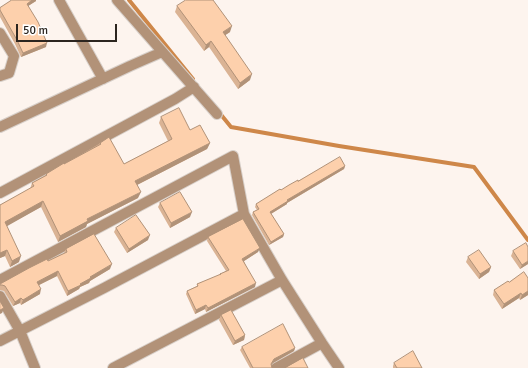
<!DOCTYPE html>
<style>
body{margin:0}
#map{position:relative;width:528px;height:368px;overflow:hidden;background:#fdf4ee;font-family:Signika,sans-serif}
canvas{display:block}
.scale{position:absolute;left:16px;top:24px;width:101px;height:18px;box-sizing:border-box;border:2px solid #2c251f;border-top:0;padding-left:5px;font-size:12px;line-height:14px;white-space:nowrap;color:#2c251f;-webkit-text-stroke:3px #fff;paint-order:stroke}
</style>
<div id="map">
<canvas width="528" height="368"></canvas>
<div class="scale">50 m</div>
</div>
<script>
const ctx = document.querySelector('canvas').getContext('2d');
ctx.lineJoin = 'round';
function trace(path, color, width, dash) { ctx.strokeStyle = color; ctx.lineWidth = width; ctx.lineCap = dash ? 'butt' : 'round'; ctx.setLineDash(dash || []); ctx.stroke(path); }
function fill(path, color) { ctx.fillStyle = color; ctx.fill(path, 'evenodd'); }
trace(new Path2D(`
 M129,0L193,79
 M218,111L231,127L339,146L474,167L528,240`), '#ce8749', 4);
const minor = new Path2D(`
 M59,0L103,79
 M117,0L217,114
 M0,33L14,56L9,73L0,76
 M0,127L130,66L162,52
 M0,193L175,99L194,87
 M0,280L233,156L244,214L282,280L322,343L339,368
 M0,296L20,331L35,368
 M0,341L104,288L244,214
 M113,368L282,280
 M276,368L322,343`);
trace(minor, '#d7cfc9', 12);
trace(minor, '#b29278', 10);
fill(new Path2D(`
 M12,0H36V1L28,6L46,47L21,57L15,44L0,17V8Z
 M177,6L230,32L225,35L250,80L238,89L209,47L204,51L175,12Z
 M161,117L190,130L210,143L207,149L137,185L138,198L87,224L86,227L58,242L41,207L6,226L19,262L10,267L5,256L0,258V205L30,189L32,183L99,144L100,143L124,164L168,141L159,123Z
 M345,166L344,169L287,203V204L271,214L284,234L283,237L269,245L252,215L253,212L257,210L255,207L256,204L298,181Z
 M160,203L190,217L170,228L158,207Z
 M116,228L148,240L127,253L114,232Z
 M208,237L258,252L244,261L255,287L206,312L205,309L195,314L186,294L187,291L197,286V284L220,275V274L226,271L207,241Z
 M66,249L110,269L90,281L89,283L80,287L79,289L67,296L57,276L39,285L40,294L21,305L20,303L13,306L4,291L0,290V284L64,253Z
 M513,251L528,264L520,269L511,256Z
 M468,257L491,267L489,272L479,279L466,262Z
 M528,278V295L520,300L519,298L502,309L493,295L494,290L509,282Z
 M221,315L245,335L244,340L233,345L219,320Z
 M242,347L295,348L294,351L273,363L271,365L272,368H250L240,350Z
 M394,363L422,368H393V366Z`), '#dab394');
fill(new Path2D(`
 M32,0H36V1L25,8L27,4Z
 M232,26L230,32L221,38L223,32Z
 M211,41L209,47L204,51L206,45Z
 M47,43L46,47L21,57L23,53Z
 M252,74L250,80L238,89L240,83Z
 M210,143L207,149L133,187L135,181Z
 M345,166L344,169L287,203V204L269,215L270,212L287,200Z
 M141,192L138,198L87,224L86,227L58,242L60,236L87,219Z
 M43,201L41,207L2,229L5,222Z
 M192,212L190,217L170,228L171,223Z
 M284,234L283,237L269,245L271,242Z
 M150,235L148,240L127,253L129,249Z
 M260,248L258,252L241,263L242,259Z
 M7,250L5,256L0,258V253Z
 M21,256L19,262L10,267L12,261Z
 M528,261V264L520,269L522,265Z
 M112,264L110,269L90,281L89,283L80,287L79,289L67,296L68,291L90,277Z
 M491,267L489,272L479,279L480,274Z
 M58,271L57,276L35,287L37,282Z
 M256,283L255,287L206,312L208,308Z
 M41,289L40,294L21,305L23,300Z
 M528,291V295L520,300L522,295Z
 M521,293L519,298L502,309L504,304Z
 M21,298L20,303L13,306L15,302Z
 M206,305L205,309L195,314L196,310Z
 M4,308L2,313L0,314V310Z
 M245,335L244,340L233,345L235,341Z
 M295,348L294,351L273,363L270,367L274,359Z`), '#b19278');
const building = new Path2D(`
 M12,0H32L27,4L38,22L47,43L23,53L17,40L0,10V8Z
 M186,0H213L232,26L223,32L252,74L240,83L211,41L206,45L177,6Z
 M179,108L190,130L200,125L210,143L135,181L141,192L87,219L88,221L60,236L43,201L5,222L21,256L12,261L7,250L0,253V205L34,186L32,183L47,175L46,174L64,163V164L101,144L100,143L109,137L124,164L172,139L161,117Z
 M340,157L345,166L287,200L288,201L270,212L284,234L271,242L253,212L259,209L256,204L280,189L281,190L289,185L298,180V181Z
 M180,192L192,212L171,223L160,203Z
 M136,215L150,235L129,249L116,228Z
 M243,219L260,248L242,259L256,283L208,308L206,305L196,310L187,291L198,286L197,284L221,274H220L229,270L208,237Z
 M94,234L112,264L90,277L91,278L80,284L81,285L68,291L58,271L37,282L41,289L23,300L21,298L15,302L5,286L2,285H0V284L29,268L47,259L48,261L67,252L66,249Z
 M526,243L528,247V261L522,265L513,251Z
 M479,250L491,267L480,274L468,257Z
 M524,272L528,278V291L522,295L521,293L504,304L494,290L508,281L509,282Z
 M0,301L4,308L0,310Z
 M231,310L245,335L235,341L221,315Z
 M283,324L295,348L274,359L271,364L272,368H253L242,347Z
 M413,351L422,368H397L394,363Z
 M303,358L308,368H285Z`);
fill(building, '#fdd0ac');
trace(building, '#b19278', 1);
</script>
